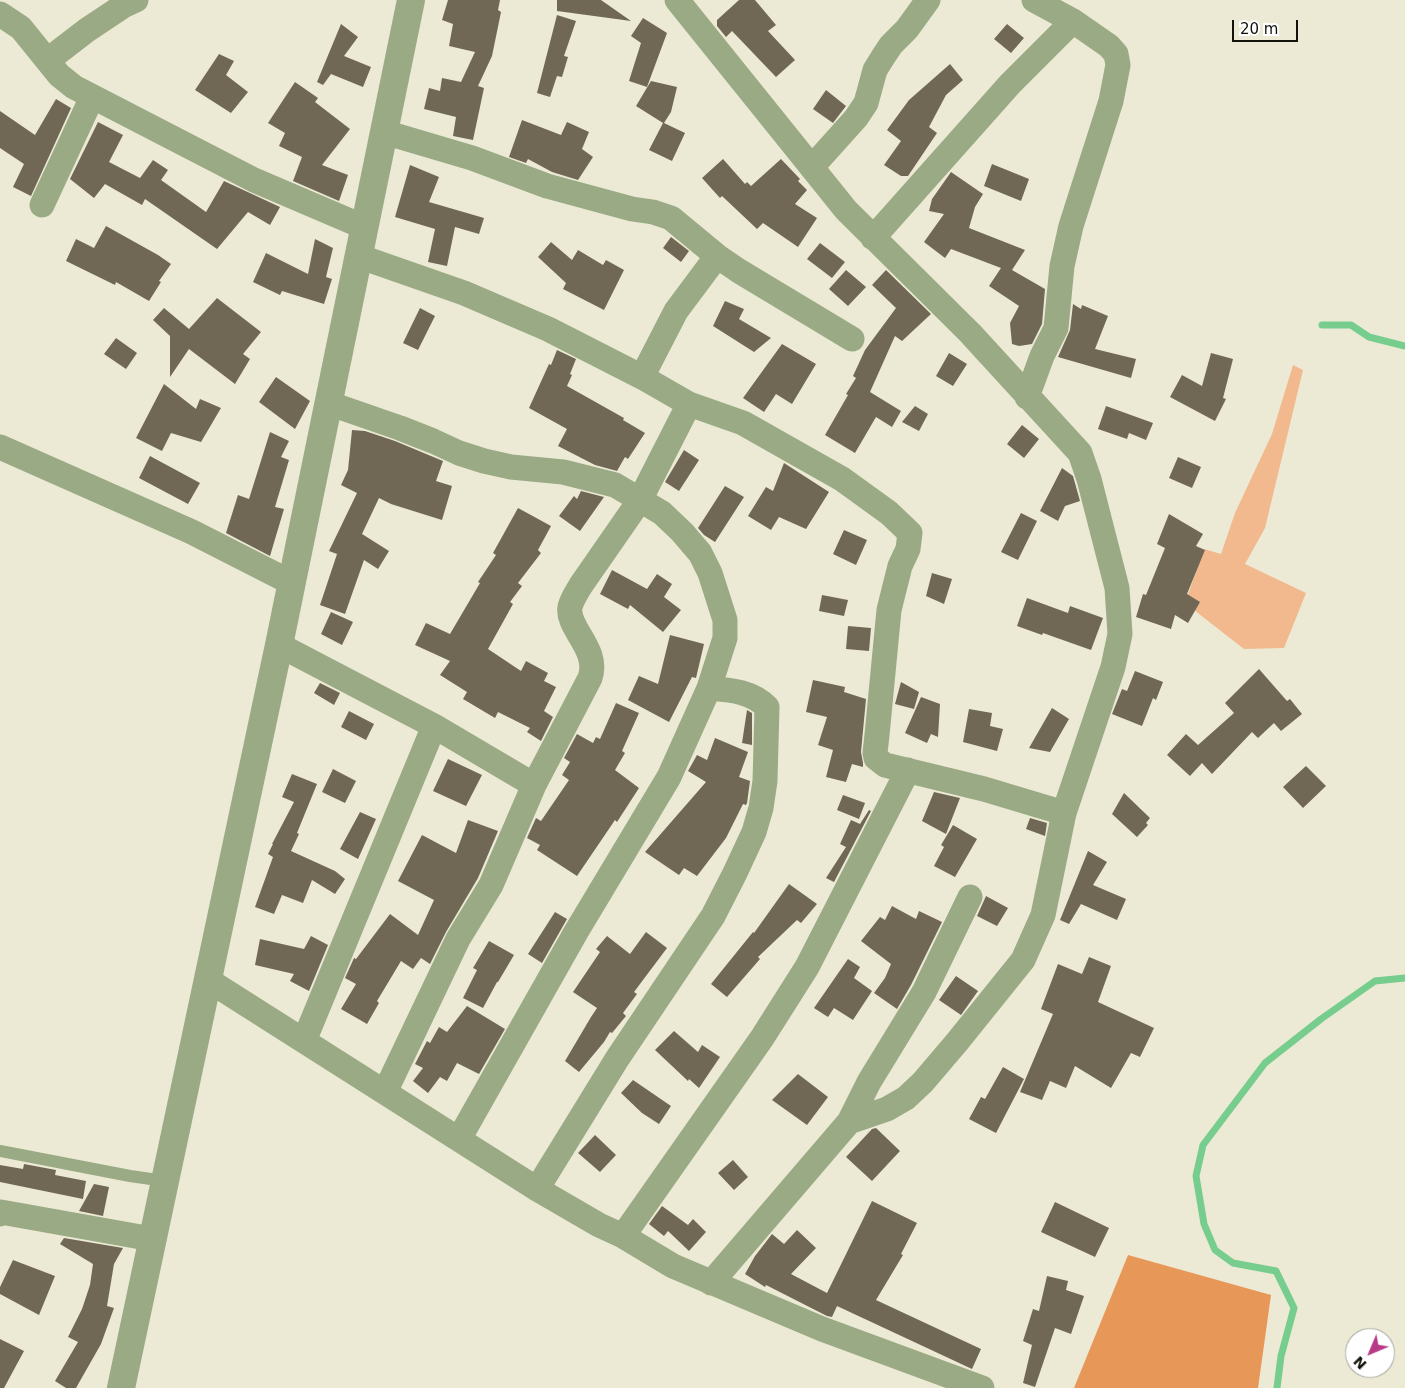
<!DOCTYPE html>
<style>
body{margin:0}
#map{position:relative;width:1405px;height:1388px;overflow:hidden;background:#ecead4;font-family:"DejaVu Sans",sans-serif}
canvas{display:block}
.north{position:absolute;left:1345px;top:1328px;width:50px;height:50px;box-sizing:border-box;background:#fff;border:1px solid #a1a19d;border-radius:50%;rotate:225deg;font-size:14px;font-weight:700;line-height:20px;text-align:center;color:#13130b}
.north::after{content:'';display:block;margin:auto;width:18px;height:22px;background:#b83986;clip-path:polygon(50% 0,100% 100%,50% 72%,0 100%)}
.scale{position:absolute;left:1232px;top:20px;width:66px;height:22px;box-sizing:border-box;border:2px solid #13130b;border-top:0;padding-left:6px;font-size:15px;line-height:18px;white-space:nowrap;color:#13130b;-webkit-text-stroke:4px #fff;paint-order:stroke}
</style>
<div id="map">
<canvas width="1405" height="1388"></canvas>
<div class="north">N</div>
<div class="scale">20 m</div>
</div>
<script>
const ctx = document.querySelector('canvas').getContext('2d');
ctx.lineJoin = 'round';
function fill(path, color) { ctx.fillStyle = color; ctx.fill(path, 'evenodd'); }
function trace(path, color, width, dash) { ctx.strokeStyle = color; ctx.lineWidth = width; ctx.lineCap = dash ? 'butt' : 'round'; ctx.setLineDash(dash || []); ctx.stroke(path); }
fill(new Path2D(`
 M1293,365L1303,370L1265,528L1245,564L1306,593L1284,648L1244,649L1185,603L1204,549L1221,554L1235,513L1272,434Z`), '#f2b88e');
fill(new Path2D(`
 M1128,1255L1271,1295L1258,1388H1074Z`), '#e79859');
trace(new Path2D(`
 M1322,325H1351L1369,337L1405,346
 M1277,1388L1281,1356L1294,1308L1276,1271L1233,1263L1215,1250L1204,1224L1196,1176L1203,1145L1265,1063L1321,1019L1375,981L1405,978`), '#76cd8e', 7);
fill(new Path2D(`
 M448,0H500L498,10L501,12L492,56L478,86L484,88L473,140L453,136L456,117L424,109L429,88L440,91L442,78L461,82L475,52L449,46L453,24L442,20Z
 M557,0H601L631,21L557,11Z
 M739,0H755L776,25L768,31L795,60L776,77L732,31L726,37L717,26V20Z
 M557,15L576,21L564,56L568,57L562,77L557,76L550,97L537,93Z
 M643,18L667,33L647,87L629,81L641,43L631,36Z
 M341,24L358,37L344,56L371,67L363,87L331,74L323,85L317,82Z
 M1007,24L1024,38L1011,53L994,39Z
 M219,54L234,61L226,75L248,92L231,113L195,90Z
 M950,64L963,80L946,95L929,127L937,133L908,176H901L884,165L901,141L887,130L909,100Z
 M651,81L677,87L671,112L664,123L685,133L672,161L649,150L663,123L636,106Z
 M295,82L318,98L315,102L350,129L322,165L348,175L339,201L293,181L302,157L279,146L285,133L268,123Z
 M826,90L846,106L833,123L813,109Z
 M56,99L71,108L31,196L13,187L24,164L0,148V111L35,135Z
 M522,120L561,135L567,122L589,132L582,149L593,157L578,180L552,172L528,159L526,163L509,157Z
 M98,122L123,135L109,162L140,178L153,160L168,170L161,180L206,212L224,181L280,207L270,225L248,212L217,249L145,199L142,205L105,184L94,198L70,179Z
 M723,159L745,184L747,182L751,186L781,159L800,179L798,181L807,190L795,204L817,218L798,247L763,223L757,229L722,196L720,198L702,178Z
 M992,164L1029,179L1021,201L984,186Z
 M410,165L439,177L429,202L484,218L479,234L455,227L447,266L428,262L435,229L395,217Z
 M951,172L983,194L975,207L969,228L1025,250L1012,270L1045,289L1042,324L1032,344L1019,346L1012,344L1010,323L1019,306L989,286L1001,268L951,249L945,258L924,242L944,214L929,211L932,199Z
 M106,226L158,255L171,264L159,281L161,282L149,301L116,282L115,285L66,261L76,239L94,248Z
 M671,237L689,251L681,262L663,248Z
 M315,239L333,248L326,277L332,279L324,304L282,291L280,295L253,282L266,253L308,274Z
 M551,242L572,260L578,250L603,265L606,260L624,270L604,310L563,289L566,283L538,257Z
 M820,243L845,262L832,278L807,259Z
 M846,270L866,287L848,306L829,289Z
 M886,270L931,314L902,341L895,336L870,392L901,411L892,427L876,417L855,453L825,435L848,395L846,394L856,378L853,376L865,350L896,308L872,285Z
 M217,298L261,332L243,354L250,359L235,384L189,349L170,377V336L153,320L164,308L189,329Z
 M725,301L744,309L739,319L771,338L754,352L713,326Z
 M1073,304L1081,309L1082,305L1108,316L1095,349L1136,359L1131,378L1058,357L1070,330Z
 M420,308L435,316L418,350L403,343Z
 M116,338L137,353L126,369L104,354Z
 M782,344L816,364L792,404L776,394L764,412L743,398Z
 M557,350L576,359L570,374L572,375L567,386L624,418L623,420L645,433L628,459L625,457L617,471L595,465L558,446L567,429L529,408L549,364L551,365Z
 M949,353L967,364L953,386L936,376Z
 M1211,353L1233,359L1223,398L1226,399L1215,421L1170,397L1182,375L1202,386Z
 M276,377L310,401L295,429L259,402Z
 M164,384L196,409L200,399L221,408L201,442L171,433L162,451L136,438Z
 M915,406L928,414L919,431L902,422Z
 M1106,406L1153,423L1146,440L1129,433L1127,439L1098,429Z
 M1022,425L1039,439L1024,458L1007,444Z
 M352,430L365,431L395,441L443,461L436,481L452,486L442,520L391,504L379,498L362,534L389,551L378,569L364,560L345,614L320,605L337,554L329,551L357,493L341,485L348,470Z
 M270,432L289,441L281,457L289,460L275,507L284,509L270,556L226,533L238,495L249,499Z
 M684,450L699,460L679,491L665,482Z
 M150,456L200,483L188,504L139,478Z
 M1178,457L1201,467L1192,488L1169,478Z
 M784,463L829,492L806,529L779,517L771,530L748,516L766,487L773,491Z
 M1062,468L1073,476L1080,501L1065,506L1058,521L1040,511Z
 M725,486L744,497L715,542L704,535L698,528Z
 M581,491L604,497L580,531L559,516L574,496L577,499Z
 M518,508L551,526L538,550L541,553L518,583L522,586L510,602L513,604L488,649L521,671L526,661L548,673L544,681L556,687L544,711L553,717L541,741L527,732L530,728L498,712L495,718L463,699L467,692L440,675L450,661L415,645L426,623L450,634L480,583L478,582L496,555L493,553Z
 M1021,513L1037,521L1018,560L1001,552Z
 M1169,514L1203,534L1196,546L1205,550L1187,594L1200,602L1188,623L1175,615L1171,629L1136,617L1143,594L1146,595L1165,548L1157,544Z
 M844,530L867,540L856,565L833,554Z
 M612,570L647,589L657,574L672,584L664,597L681,610L663,632L630,605L628,609L600,594Z
 M932,573L952,579L944,604L926,596Z
 M822,595L848,600L844,616L819,611Z
 M1027,598L1068,613L1070,606L1103,618L1091,650L1043,633L1042,635L1017,626Z
 M331,612L353,622L342,645L321,634Z
 M848,626L871,628L869,651L846,649Z
 M670,635L704,644L696,678L692,677L669,722L628,700L639,676L658,684Z
 M1259,669L1287,701L1290,699L1302,714L1281,731L1274,723L1258,738L1252,732L1212,774L1202,763L1190,776L1167,755L1186,734L1198,745L1234,713L1225,703Z
 M1135,671L1163,682L1156,700L1153,698L1142,726L1112,714L1122,689L1127,691Z
 M813,680L845,687L844,692L866,699L861,752L863,763V767L852,764L846,782L826,777L833,750L818,745L827,717L806,712Z
 M901,682L919,692L914,709L895,704Z
 M320,683L340,693L334,705L314,693Z
 M921,697L940,704L938,737L931,734L927,743L905,733Z
 M616,703L639,713L622,751L625,753L615,770L639,788L617,822L615,820L577,876L537,850L540,845L527,838L536,818L541,821L569,780L562,775L570,762L564,758L577,734L593,743L596,737L600,739Z
 M1052,708L1069,719L1050,752L1029,748Z
 M969,709L992,713L990,726L1003,729L997,751L963,742Z
 M747,710L752,713V745L742,743Z
 M349,711L374,724L366,740L341,727Z
 M715,738L748,752L739,777L750,781L747,803L746,805L743,804L726,838L697,876L684,868L679,875L645,852L706,782L688,771L697,755L707,760Z
 M448,759L482,775L466,806L433,791Z
 M1306,766L1326,786L1303,808L1283,787Z
 M333,769L356,781L345,803L322,792Z
 M292,774L317,784L297,833L299,834L291,851L335,871L345,879L335,894L312,880L303,903L282,895L274,914L255,907L273,857L268,854L273,844H272L294,802L282,797Z
 M934,792L960,798L946,834L922,821Z
 M1124,793L1150,818L1146,823L1148,825L1137,837L1112,814Z
 M843,795L865,803L859,819L837,810Z
 M869,810L871,811L834,882L826,878L846,847L840,844L851,820L860,824Z
 M360,812L376,819L358,859L340,849Z
 M1030,818L1047,823L1045,836L1026,829Z
 M468,820L498,831L478,878L446,932L430,964L421,958L413,969L401,961L377,1001L379,1003L367,1024L341,1009L356,984L345,978L354,958L356,959L390,914L418,935L434,900L398,881L422,835L456,853Z
 M953,825L977,839L955,877L934,866L944,847L941,845Z
 M1088,851L1107,862L1093,885L1126,899L1117,920L1081,904L1069,924L1060,920Z
 M789,884L817,904L801,923L797,920L758,957L760,959L727,997L711,984L753,932L754,933Z
 M986,896L1008,908L997,926L977,916Z
 M892,906L916,919L919,911L942,922L911,985L897,1009L874,993L885,978L891,964L861,941L880,917L885,920Z
 M555,912L567,919L542,963L528,954Z
 M646,932L667,948L634,992L637,994L623,1013L626,1016L612,1033L610,1032L604,1042L579,1072L565,1061L591,1017L597,1008L573,992L600,952L596,949L607,936L630,954Z
 M311,936L328,945L309,991L290,981L294,974L255,965L260,939L304,949Z
 M489,941L514,955L498,982H497L483,1008L463,998L477,970L473,968Z
 M1089,957L1111,966L1098,1002L1154,1028L1140,1057L1131,1053L1111,1088L1075,1066L1066,1088L1050,1081L1042,1100L1020,1092L1053,1014L1041,1009L1058,964L1082,974Z
 M848,959L860,967L854,978L872,991L853,1020L834,1008L828,1017L814,1008Z
 M956,976L978,991L961,1015L939,1000Z
 M467,1006L505,1029L479,1074L457,1063L447,1081L440,1077L428,1093L413,1081L423,1068L415,1064L427,1041L430,1043L439,1027L447,1032Z
 M674,1031L698,1052L702,1045L720,1057L699,1088L689,1079L688,1081L655,1050Z
 M1003,1067L1024,1079L996,1133L969,1119L981,1097L985,1099Z
 M798,1074L828,1097L807,1125L772,1100Z
 M633,1080L671,1106L659,1124L642,1113L621,1093Z
 M876,1128L900,1151L872,1181L846,1157L872,1129Z
 M595,1135L616,1155L600,1172L578,1153Z
 M733,1160L748,1177L734,1190L718,1173Z
 M24,1164L56,1170L55,1175L86,1181L83,1199L0,1182V1165L23,1169Z
 M94,1184L109,1187L103,1216L79,1211Z
 M872,1201L917,1223L901,1254L903,1255L876,1300L981,1349L972,1369L837,1306L832,1317L827,1316L766,1285L765,1287L745,1274L755,1256L772,1234L784,1244L797,1230L816,1248L791,1274L827,1293Z
 M1055,1202L1109,1228L1095,1257L1041,1232Z
 M662,1206L688,1225L693,1219L706,1232L689,1251L668,1231L664,1236L649,1224Z
 M64,1238L123,1248L114,1264L107,1306L114,1308L101,1344L76,1388H66L55,1381L78,1342L68,1337L82,1309L90,1285L93,1264L60,1244Z
 M13,1260L55,1276L39,1315L0,1294V1287Z
 M1047,1276L1068,1281L1066,1290L1084,1296L1071,1334L1055,1328L1035,1387L1023,1383L1032,1345L1023,1341L1033,1309L1039,1311Z
 M0,1339L24,1351L4,1388H0Z`), '#716755');
trace(new Path2D(`
 M0,1151L130,1176L165,1181`), '#99aa85', 12);
trace(new Path2D(`
 M677,0L846,210L970,333L1080,453L1089,479L1117,588L1120,634L1113,667L1064,813L1043,915L1023,960L957,1042L923,1082L906,1098L887,1109L849,1122
 M0,14L21,28L59,75L74,87L254,180L364,227
 M48,60L87,30L123,6L136,0
 M384,132L472,158L547,186L632,209L653,212L671,218L717,256L739,271L852,339
 M812,167L856,118L866,103L875,70L883,57L891,45L907,29L928,0
 M42,205L92,97
 M873,238L1010,84L1073,21
 M358,256L464,293L548,329L642,377
 M717,256L676,311L642,377L689,404L743,423L842,479L889,513L910,533L908,549L900,566L889,610L877,735L875,753L876,758L885,765L984,789L1064,813
 M1027,397L1042,356L1056,328L1062,266L1071,226L1111,101L1118,65L1116,54L1109,46L1073,21L1034,0
 M328,403L400,428L433,441L459,453L484,461L511,467L563,472L615,485L662,513L682,532L700,553L710,573L725,620V638L709,688L669,777L576,932L459,1139
 M0,447L192,532L292,583
 M279,645L434,726L534,785
 M208,980L537,1189L599,1225L623,1236L673,1266L822,1329L982,1388
 M304,1041L434,726
 M385,1092L458,939L491,885L534,785L590,678C600,649 566,628 570,607C572,599 577,592 581,585L640,500L689,404
 M537,1189L617,1059L713,916L735,873L754,832L761,808L765,781L767,707C751,691 730,690 709,688
 M0,1214L1,1212L152,1239
 M623,1236L762,1038L807,967L908,770
 M711,1283L849,1122L869,1082L924,992L970,897`), '#99aa85', 25);
trace(new Path2D(`
 M121,1388L279,645L411,0`), '#99aa85', 28);
</script>
